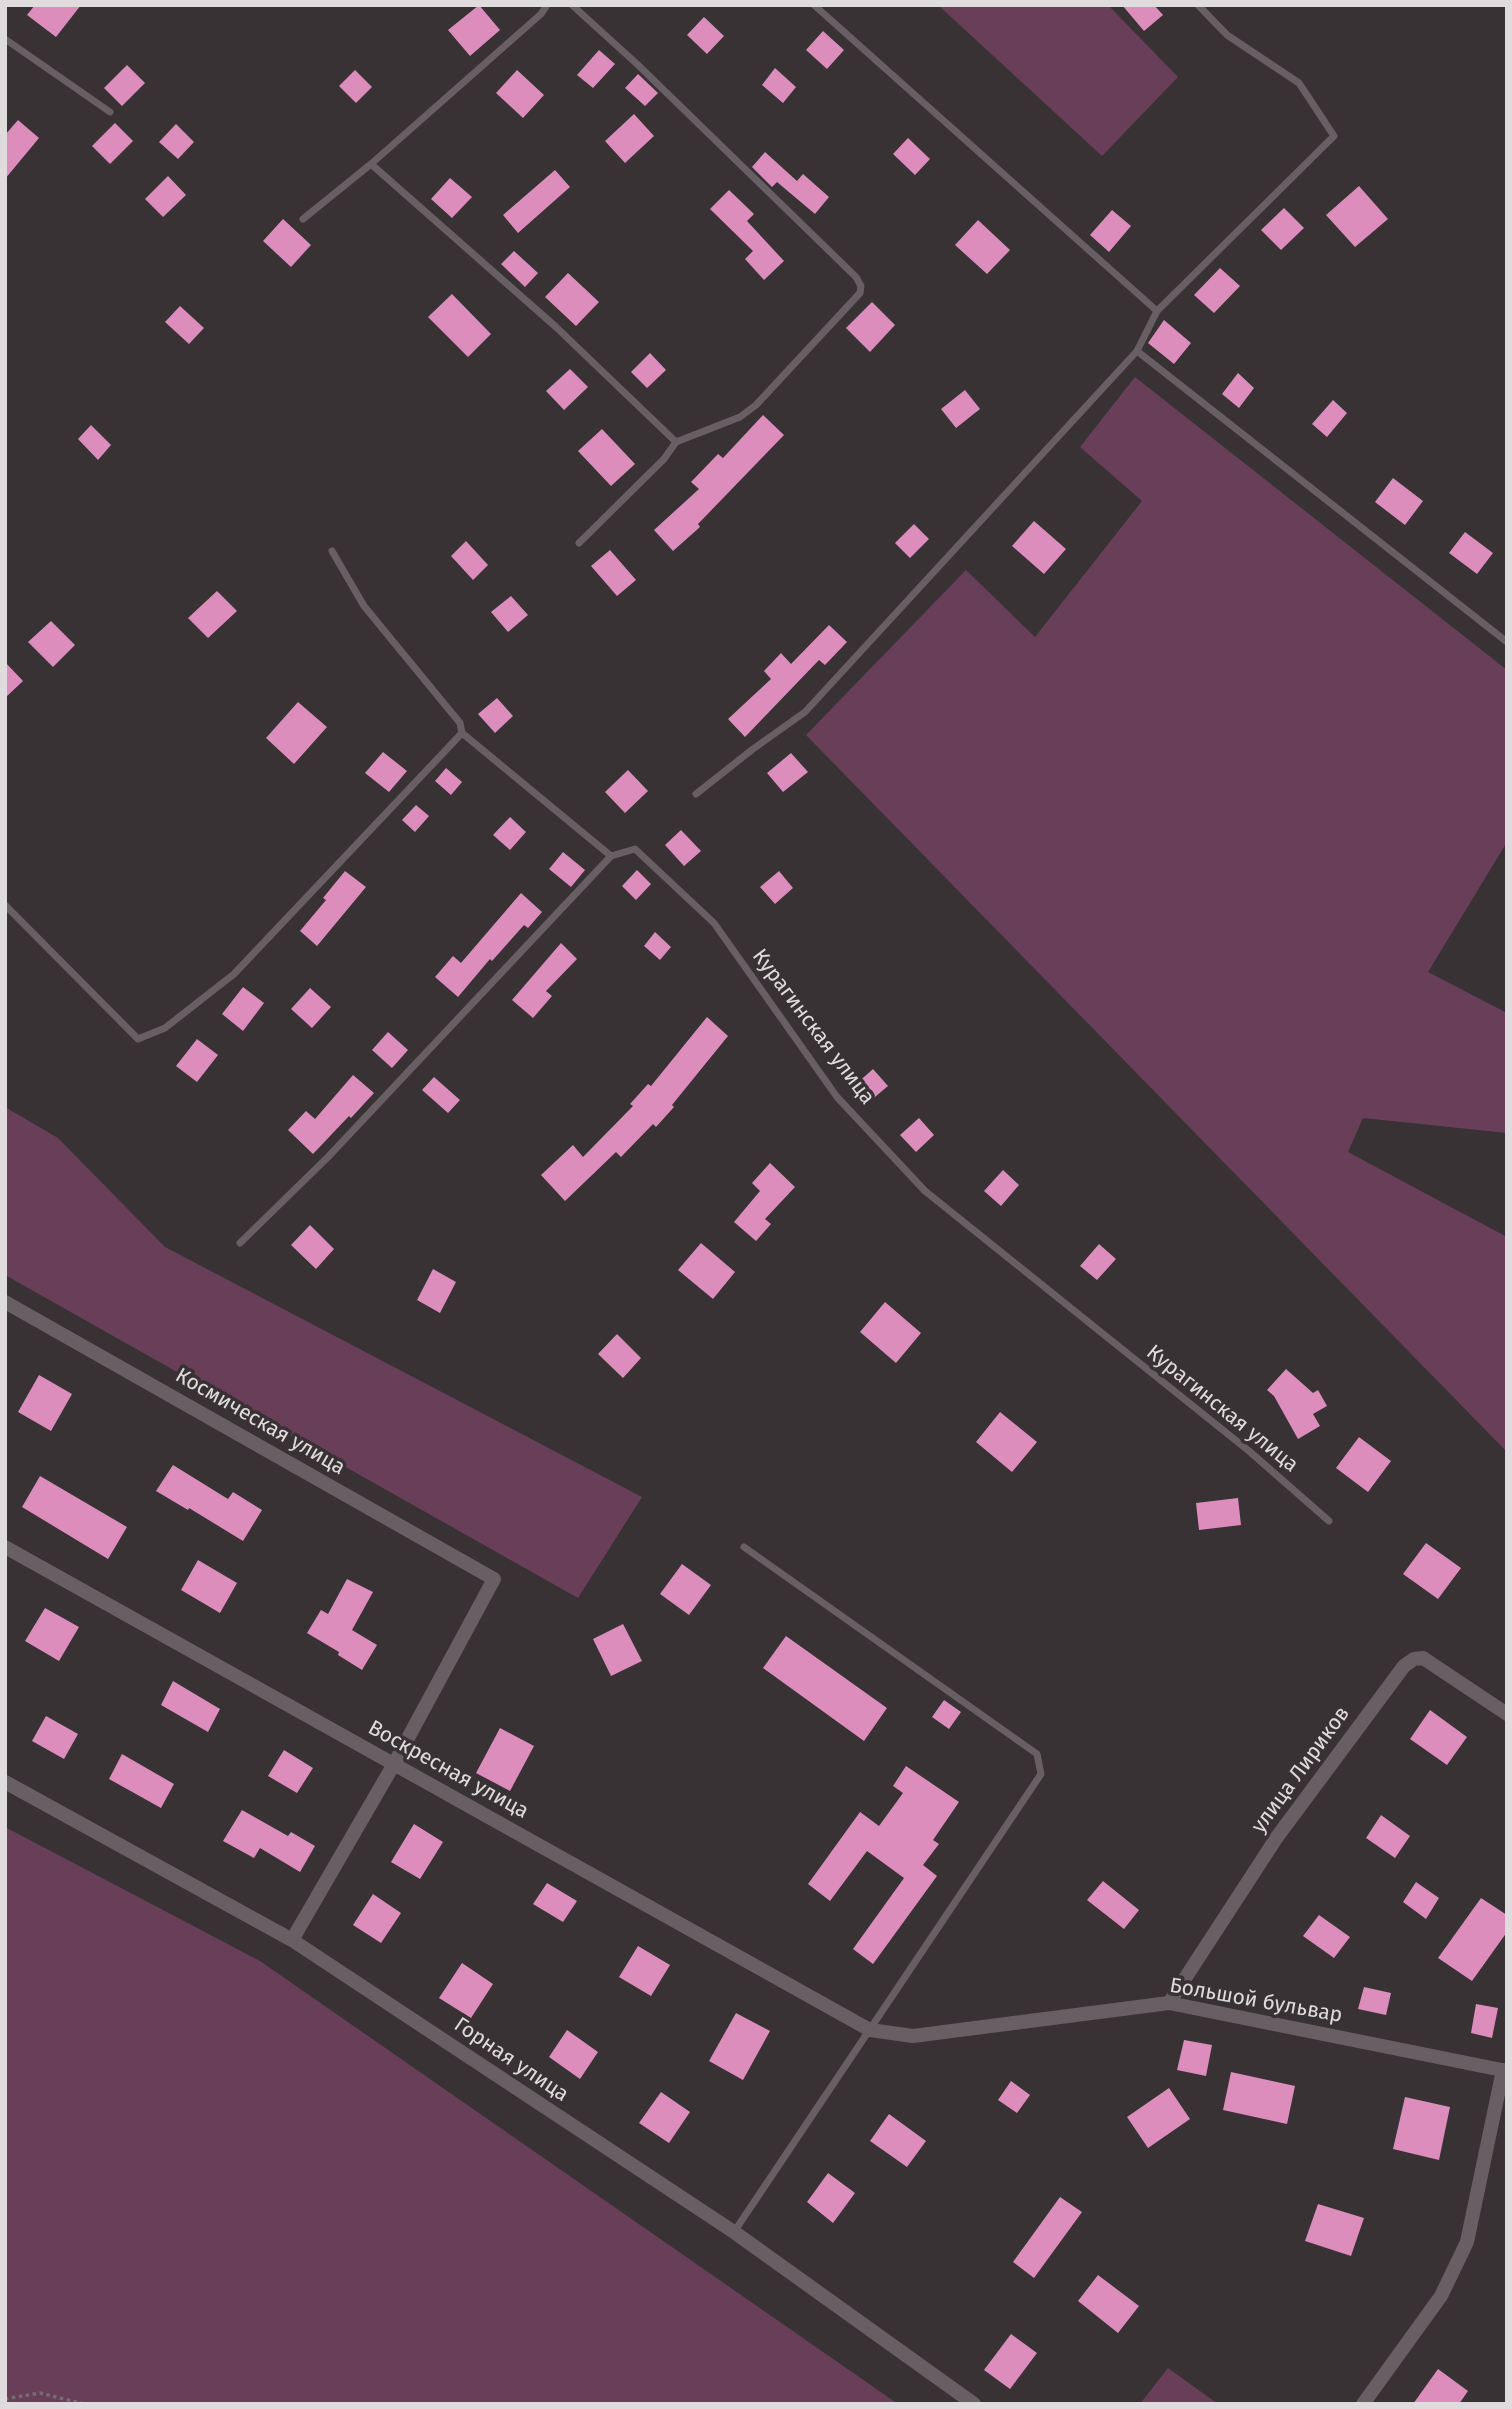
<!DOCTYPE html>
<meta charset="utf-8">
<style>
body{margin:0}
#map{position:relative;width:1512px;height:2409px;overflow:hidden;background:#383235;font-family:"Fira Sans",sans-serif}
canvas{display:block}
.frame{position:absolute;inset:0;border:7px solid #e0dcde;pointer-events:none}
</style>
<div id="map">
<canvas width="1512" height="2409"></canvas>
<div class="frame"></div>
</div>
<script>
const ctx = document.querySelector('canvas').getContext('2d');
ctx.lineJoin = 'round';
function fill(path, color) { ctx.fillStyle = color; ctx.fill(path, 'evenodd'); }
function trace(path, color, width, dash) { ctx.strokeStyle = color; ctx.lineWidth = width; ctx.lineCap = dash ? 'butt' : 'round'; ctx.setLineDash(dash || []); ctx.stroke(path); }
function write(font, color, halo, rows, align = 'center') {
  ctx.font = font + ' "Fira Sans",sans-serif'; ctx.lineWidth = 7; ctx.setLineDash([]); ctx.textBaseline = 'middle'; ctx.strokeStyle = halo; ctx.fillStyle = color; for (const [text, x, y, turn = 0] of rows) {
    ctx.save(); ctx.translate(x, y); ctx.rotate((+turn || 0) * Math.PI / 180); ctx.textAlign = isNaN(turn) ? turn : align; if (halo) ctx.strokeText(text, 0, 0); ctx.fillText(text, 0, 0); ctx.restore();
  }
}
fill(new Path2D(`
 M938,5H1108L1178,77L1102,156Z
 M1135,377L1507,670V842L1428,972L1507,1013V1133L1363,1118L1348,1152L1507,1237V1452L806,735L966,570L1035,637L1142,501L1080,447Z
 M5,1107L58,1138L165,1247L642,1497L578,1598L5,1275Z
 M5,1827L260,1961L898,2404H5Z
 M1168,2368L1218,2404H1140Z`), '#693e59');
fill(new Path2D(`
 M35,5H81L56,37L27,15Z
 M479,5L500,30L470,56L448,30Z
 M1122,5H1154L1163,15L1144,31Z
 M704,17L724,36L707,54L687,35Z
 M823,31L844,50L827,69L806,50Z
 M599,50L615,64L593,88L577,75Z
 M127,65L145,83L122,106L104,88Z
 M775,68L796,87L783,103L762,85Z
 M355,70L372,87L356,103L339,86Z
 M517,70L544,95L523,118L496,93Z
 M638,74L658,93L645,106L625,88Z
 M634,114L654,136L625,163L605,141Z
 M18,120L39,138L5,179V135Z
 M115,123L133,141L110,164L92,146Z
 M176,124L194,142L178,159L159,142Z
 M908,138L930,159L915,175L893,154Z
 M765,152L797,181L803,174L829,197L815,214L777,182L772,187L752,167Z
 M555,170L570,187L518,233L503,215Z
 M168,176L186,195L163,217L145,199Z
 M450,178L472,197L452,218L431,199Z
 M1359,186L1388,219L1355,247L1326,215Z
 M729,190L754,214L747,221L784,261L764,280L745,259L753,251L710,209Z
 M1284,208L1304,228L1281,250L1261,230Z
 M1112,210L1131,226L1109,252L1090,235Z
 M283,219L311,245L291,267L263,241Z
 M978,220L1010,250L987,274L955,245Z
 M514,251L538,273L525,287L501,264Z
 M1220,268L1240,286L1214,313L1194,295Z
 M568,273L599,302L576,326L545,297Z
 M452,294L491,334L468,357L428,317Z
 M872,302L895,325L870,352L846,328Z
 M180,306L204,328L189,344L165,322Z
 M1164,320L1191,343L1174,364L1148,343Z
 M650,353L666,370L647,388L631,372Z
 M570,369L588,387L564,410L546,391Z
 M1238,373L1254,388L1239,408L1222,394Z
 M965,390L980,409L956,428L941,409Z
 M1333,400L1347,413L1327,437L1312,424Z
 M763,415L784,435L698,524L700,527L673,551L654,530L699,489L691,482L718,454L723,458Z
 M91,425L111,445L98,460L78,439Z
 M602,429L635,464L611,486L578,451Z
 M1393,478L1423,501L1405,525L1375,502Z
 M1034,521L1066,549L1044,574L1012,546Z
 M914,524L929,539L910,558L895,543Z
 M1465,532L1493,553L1477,574L1449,553Z
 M466,541L488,565L473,580L451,556Z
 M610,550L636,580L617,596L591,566Z
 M217,591L237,611L208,638L188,618Z
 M511,596L528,615L508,632L491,612Z
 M51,621L75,645L53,667L28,642Z
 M829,625L847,642L825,665L819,660L745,737L728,719L771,679L764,671L781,653L791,664Z
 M5,662L23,681L5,698Z
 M497,698L513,716L495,733L478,714Z
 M298,702L327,727L294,764L266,738Z
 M383,752L407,771L389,792L365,773Z
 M791,753L808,772L783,792L767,773Z
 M446,768L462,782L451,795L435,781Z
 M628,770L648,791L625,813L605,792Z
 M416,805L429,816L415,832L402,820Z
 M510,817L526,832L510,850L493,835Z
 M681,830L701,851L684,866L665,845Z
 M563,852L585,870L571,887L549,869Z
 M637,870L651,884L636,900L622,886Z
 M345,871L366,887L317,946L300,931L326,900L323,898Z
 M779,871L793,888L775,904L760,887Z
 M521,893L542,912L528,928L524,925L492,961L490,959L458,997L435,977L453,956L461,963Z
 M655,932L671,947L660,960L644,946Z
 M561,943L577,959L546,991L552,996L533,1018L512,1000Z
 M243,987L264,1003L243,1031L222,1014Z
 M310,988L331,1007L312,1028L291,1009Z
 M707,1017L728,1036L672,1105L674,1107L656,1127L653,1124L621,1157L616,1152L565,1201L541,1175L573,1145L583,1157L633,1106L630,1104L648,1084L651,1086Z
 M388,1032L408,1050L392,1068L372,1050Z
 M197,1039L218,1055L197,1082L176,1066Z
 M873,1069L888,1086L869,1102L855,1085Z
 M353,1075L374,1093L351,1118L349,1116L313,1154L288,1130L306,1111L315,1119Z
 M434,1077L460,1100L448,1113L422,1090Z
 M919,1118L934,1135L916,1152L900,1135Z
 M770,1163L795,1187L765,1219L771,1224L756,1241L734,1222L760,1191L752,1183Z
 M1003,1170L1019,1185L1001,1206L984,1191Z
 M310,1225L334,1249L316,1269L291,1245Z
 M701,1243L735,1272L713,1299L678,1270Z
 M1099,1244L1116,1259L1097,1280L1080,1266Z
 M433,1269L456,1282L440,1313L417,1300Z
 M885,1302L921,1333L896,1363L860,1332Z
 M617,1334L641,1358L623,1378L598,1354Z
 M1286,1369L1313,1393L1318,1390L1327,1406L1313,1414L1320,1426L1298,1439L1274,1396L1267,1390Z
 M39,1375L72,1394L51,1431L18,1412Z
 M1000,1412L1037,1442L1012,1472L976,1442Z
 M1359,1437L1391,1461L1368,1492L1336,1468Z
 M173,1465L228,1499L233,1492L262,1510L243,1541L189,1508L188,1510L156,1491Z
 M40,1476L127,1527L108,1559L22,1507Z
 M1238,1498L1241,1525L1199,1530L1196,1503Z
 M1426,1543L1461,1568L1438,1599L1403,1574Z
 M198,1560L237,1583L220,1613L181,1590Z
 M682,1564L711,1585L689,1615L660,1594Z
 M347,1579L373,1592L352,1630L377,1645L362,1670L338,1655L339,1652L307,1633L321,1610L328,1614Z
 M45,1608L79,1627L59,1661L25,1641Z
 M623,1624L642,1661L611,1676L593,1639Z
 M786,1636L887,1708L864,1741L763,1668Z
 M173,1681L220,1709L208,1732L161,1705Z
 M944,1700L961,1712L949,1729L932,1717Z
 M1430,1710L1467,1737L1447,1765L1410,1739Z
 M46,1716L78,1734L64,1759L32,1741Z
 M500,1728L534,1746L510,1791L476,1773Z
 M284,1750L313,1768L297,1793L268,1776Z
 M122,1754L174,1784L161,1808L109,1779Z
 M906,1766L959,1802L933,1840L939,1844L923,1865L937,1876L873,1964L853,1949L904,1878L867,1851L830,1901L808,1884L860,1812L879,1826L903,1793L893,1786Z
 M242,1810L288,1836L291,1832L315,1846L300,1872L260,1848L254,1858L223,1841Z
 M1381,1815L1410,1836L1395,1858L1366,1838Z
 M414,1824L443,1842L420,1879L391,1862Z
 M1103,1881L1139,1910L1124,1929L1087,1900Z
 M1416,1882L1439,1898L1426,1919L1403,1902Z
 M547,1883L577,1901L563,1922L533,1904Z
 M373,1894L401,1913L381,1943L353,1925Z
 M1481,1898L1507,1915V1932L1472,1981L1438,1958Z
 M1319,1915L1350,1937L1334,1958L1303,1936Z
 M638,1946L670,1965L651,1996L619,1977Z
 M462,1963L493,1984L471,2018L439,1998Z
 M1364,1987L1391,1993L1386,2015L1358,2009Z
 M1476,2004L1498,2008L1492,2038L1471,2033Z
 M736,2013L770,2031L743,2080L709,2061Z
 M567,2030L598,2052L580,2079L549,2057Z
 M1184,2040L1212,2045L1206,2076L1177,2070Z
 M1231,2072L1295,2086L1287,2124L1223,2110Z
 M1011,2081L1030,2095L1017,2113L998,2100Z
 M1169,2088L1190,2119L1148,2148L1127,2117Z
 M661,2092L690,2112L669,2143L639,2123Z
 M1405,2097L1450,2107L1439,2160L1393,2149Z
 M889,2114L926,2141L907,2167L870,2141Z
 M828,2173L855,2193L833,2223L807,2202Z
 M1060,2197L1082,2212L1034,2278L1013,2262Z
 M1318,2204L1364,2218L1351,2256L1305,2241Z
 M1098,2275L1139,2306L1118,2333L1078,2301Z
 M1011,2334L1037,2353L1010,2389L984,2370Z
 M1438,2369L1468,2391L1459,2404H1413Z`), '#dc8dbc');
trace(new Path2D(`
 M5,2399L40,2393L84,2404`), '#746e71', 3.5, [3.5, 3.5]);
trace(new Path2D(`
 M572,5L637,64L856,277L861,286L860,293L756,405L740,417L676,442L664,459L579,543
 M814,5L1157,311L1334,136L1299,83L1227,35L1198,5
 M5,39L110,112
 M371,164L556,327L676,442
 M303,219L371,164L541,14L547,5
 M1157,311L1137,351L1507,642
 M462,733L611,856L635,849L714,923L837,1097L925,1191L1249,1451L1329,1521
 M696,794L753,749L805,712L1137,351
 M5,905L138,1039L165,1028L234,974L462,733L460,723L364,606L332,551
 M240,1243L328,1157L611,856
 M734,2232L1041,1774L1037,1754L744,1547`), '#675f63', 7);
trace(new Path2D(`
 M5,1302L494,1579L394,1764L292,1940
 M5,1547L870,2030L913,2036L1169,2003L1507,2071
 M5,1782L292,1940L734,2232L974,2404
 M1169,2003L1277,1837L1404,1666L1414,1659L1423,1658L1507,1714
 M1363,2404L1441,2296L1467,2242L1503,2070`), '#675f63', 14);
write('21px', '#e0dcde', '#383235', [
 ["Курагинская улица",813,1027,53],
 ["Курагинская улица",1222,1409,39],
 ["Космическая улица",260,1422,30],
 ["Воскресная улица",448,1770,29],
 ["улица Лириков",1301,1770,-54],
 ["Большой бульвар",1256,2001,10],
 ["Горная улица",511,2060,34]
]);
</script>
